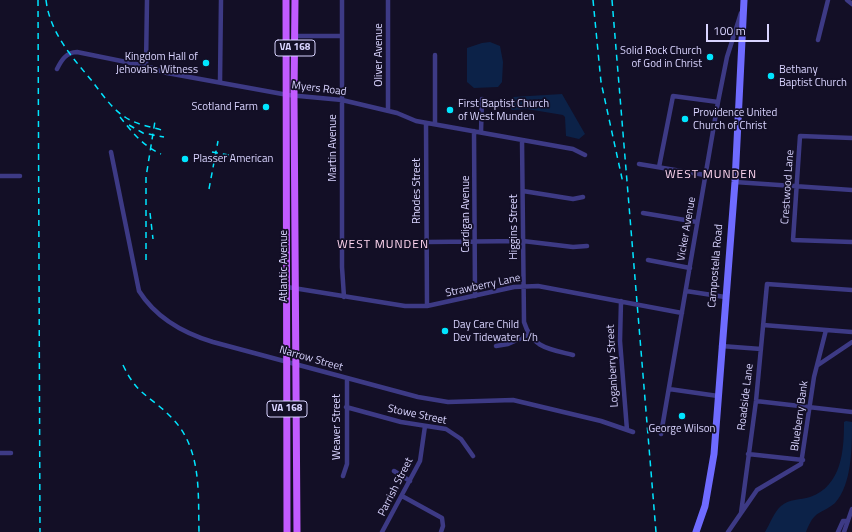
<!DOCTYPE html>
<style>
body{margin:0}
#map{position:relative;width:852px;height:532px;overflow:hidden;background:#130f26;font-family:"Titillium Web",sans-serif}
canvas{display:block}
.scale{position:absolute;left:706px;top:24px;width:63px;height:18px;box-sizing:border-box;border:2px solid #d9d4ff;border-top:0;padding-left:5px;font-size:12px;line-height:14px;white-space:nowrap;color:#d9d4ff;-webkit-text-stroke:3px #130f26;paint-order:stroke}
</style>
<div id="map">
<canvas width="852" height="532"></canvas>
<div class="scale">100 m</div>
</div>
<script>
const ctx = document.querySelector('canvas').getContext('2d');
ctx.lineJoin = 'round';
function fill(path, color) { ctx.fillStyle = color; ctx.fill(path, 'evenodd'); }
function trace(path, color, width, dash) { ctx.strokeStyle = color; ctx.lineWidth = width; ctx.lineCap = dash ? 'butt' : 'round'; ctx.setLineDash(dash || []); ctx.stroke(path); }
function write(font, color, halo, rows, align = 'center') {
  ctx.font = font + ' "Titillium Web",sans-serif'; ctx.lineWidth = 3.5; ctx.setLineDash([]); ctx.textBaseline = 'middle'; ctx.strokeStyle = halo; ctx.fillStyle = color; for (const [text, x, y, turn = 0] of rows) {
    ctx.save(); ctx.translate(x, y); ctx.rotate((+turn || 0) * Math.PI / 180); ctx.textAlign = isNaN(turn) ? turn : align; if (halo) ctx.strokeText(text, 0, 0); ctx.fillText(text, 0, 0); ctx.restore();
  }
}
fill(new Path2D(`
 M490,42L500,46L503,62L502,82L498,87L474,88L467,82V48L482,43Z
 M562,94L585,134L579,139L566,136L565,117L563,115L527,109L512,110L509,105L513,97Z
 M846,421L852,422C852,448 852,484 835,503C819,516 815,509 806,532H765C770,524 774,512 781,506C789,499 800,500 810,497C842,486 844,450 844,422Z`), '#0c2248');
trace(new Path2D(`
 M342,0V267L344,297
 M847,0L852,4
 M295,36H342
 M818,40L828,0
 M146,66L147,0
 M57,69C61,61 66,52 77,52L146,66L167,73L288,95L342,100L397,113L416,121L573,149L585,155
 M220,82L221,0
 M388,111V0
 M426,123L427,306
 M435,124V55
 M474,131L475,296
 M481,132L482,99
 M852,138L800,136L793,240L852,242
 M522,140L524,322C532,348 549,349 573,355
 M111,152L139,291C156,318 183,333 213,342L418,397L448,402L513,400L601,421L633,432
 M639,164L705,175
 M659,167L673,96L718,102
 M0,176H20
 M735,182L852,190
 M523,191L573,199L583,197
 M643,213L697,222
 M427,242L523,241L573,247L587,246
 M648,260L690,268
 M287,287L405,306H427L514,287L538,286L682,313
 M686,291L725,297
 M621,301L620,341L627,430
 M763,325L852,332
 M496,346L508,344L528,335
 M721,346L761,349
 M818,365L852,342
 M669,389L718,396
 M756,401L852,412
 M346,407L401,422L446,429L461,439L473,456
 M661,434L718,102L727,57L741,13
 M0,453H11
 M748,454L803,460
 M394,471L410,481
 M343,476L347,464V379
 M402,496L442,518L443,526L441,532
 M741,513L756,401L767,284L852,290
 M382,532L420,461L425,426
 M728,532L757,490L801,464L814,377L826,330
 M838,532L843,521H848
 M844,532L852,509`), '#3d3a85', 4.5);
trace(new Path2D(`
 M696,532L705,506L714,454L735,182L744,0`), '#6f6bff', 7);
trace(new Path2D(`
 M286,0L287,532
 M295,0L294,95L297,532`), '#c25bff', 7);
trace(new Path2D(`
 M38,0L40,532
 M46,0C50,33 72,57 92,81C102,94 112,109 125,117C137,125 152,127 165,131
 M593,0L601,82L623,183
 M612,0L656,532
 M120,117C132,132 143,146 161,154
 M129,125L143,133L164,137
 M212,152L234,156
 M209,189L218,141
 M150,213L153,239
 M146,260V177L155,121
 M123,365C137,395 149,395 170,416C202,447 198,491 199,532`), '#00e5ff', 1.5, [6, 5]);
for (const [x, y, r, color] of [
 [710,57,4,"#00e5ff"],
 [206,63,4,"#00e5ff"],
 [771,76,4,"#00e5ff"],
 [266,107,4,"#00e5ff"],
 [450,110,4,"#00e5ff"],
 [685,119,4,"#00e5ff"],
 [185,159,4,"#00e5ff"],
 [445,331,4,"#00e5ff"],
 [682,416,4,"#00e5ff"]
]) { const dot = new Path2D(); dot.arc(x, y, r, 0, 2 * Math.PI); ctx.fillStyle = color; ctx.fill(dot); trace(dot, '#130f26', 1.5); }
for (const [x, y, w] of [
 [295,48,40],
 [287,409,40]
]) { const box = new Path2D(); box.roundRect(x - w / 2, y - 8, w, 16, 3); ctx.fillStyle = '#130f26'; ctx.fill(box); trace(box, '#d9d4ff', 1); }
write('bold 10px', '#d9d4ff', null, [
 ["VA 168",295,48],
 ["VA 168",287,409]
]);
write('11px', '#d9d4ff', '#130f26', [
 ["Solid Rock Church",702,51,"right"],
 ["of God in Christ",702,64,"right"],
 ["Kingdom Hall of",198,57,"right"],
 ["Jehovahs Witness",198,70,"right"],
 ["Bethany",779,70],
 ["Baptist Church",779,83],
 ["First Baptist Church",458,104],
 ["of West Munden",458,117],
 ["Scotland Farm",258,107,"right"],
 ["Providence United",693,113],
 ["Church of Christ",693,126],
 ["Plasser American",193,159],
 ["Day Care Child",453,325],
 ["Dev Tidewater L/h",453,338],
 ["George Wilson",682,429,"center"]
], 'left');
write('11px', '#d9d4ff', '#130f26', [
 ["Oliver Avenue",379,55,-90],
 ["Myers Road",319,89,7],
 ["Martin Avenue",333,148,-90],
 ["Crestwood Lane",788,187,-86],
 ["Rhodes Street",417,191,-90],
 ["Cardigan Avenue",466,214,-90],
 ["Higgins Street",514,227,-90],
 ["Vicker Avenue",687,229,-80],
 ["Atlantic Avenue",284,266,-90],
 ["Campostella Road",716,266,-85],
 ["Strawberry Lane",483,286,-12],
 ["Narrow Street",311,359,16],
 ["Loganberry Street",613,366,-93],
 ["Roadside Lane",746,397,-83],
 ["Stowe Street",417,415,12],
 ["Blueberry Bank",800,416,-82],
 ["Weaver Street",337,427,-90],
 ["Parrish Street",396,487,-63]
]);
ctx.letterSpacing = '1px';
write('12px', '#ffd6f0', '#130f26', [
 ["WEST MUNDEN",711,175],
 ["WEST MUNDEN",383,245]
]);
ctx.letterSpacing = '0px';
</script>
